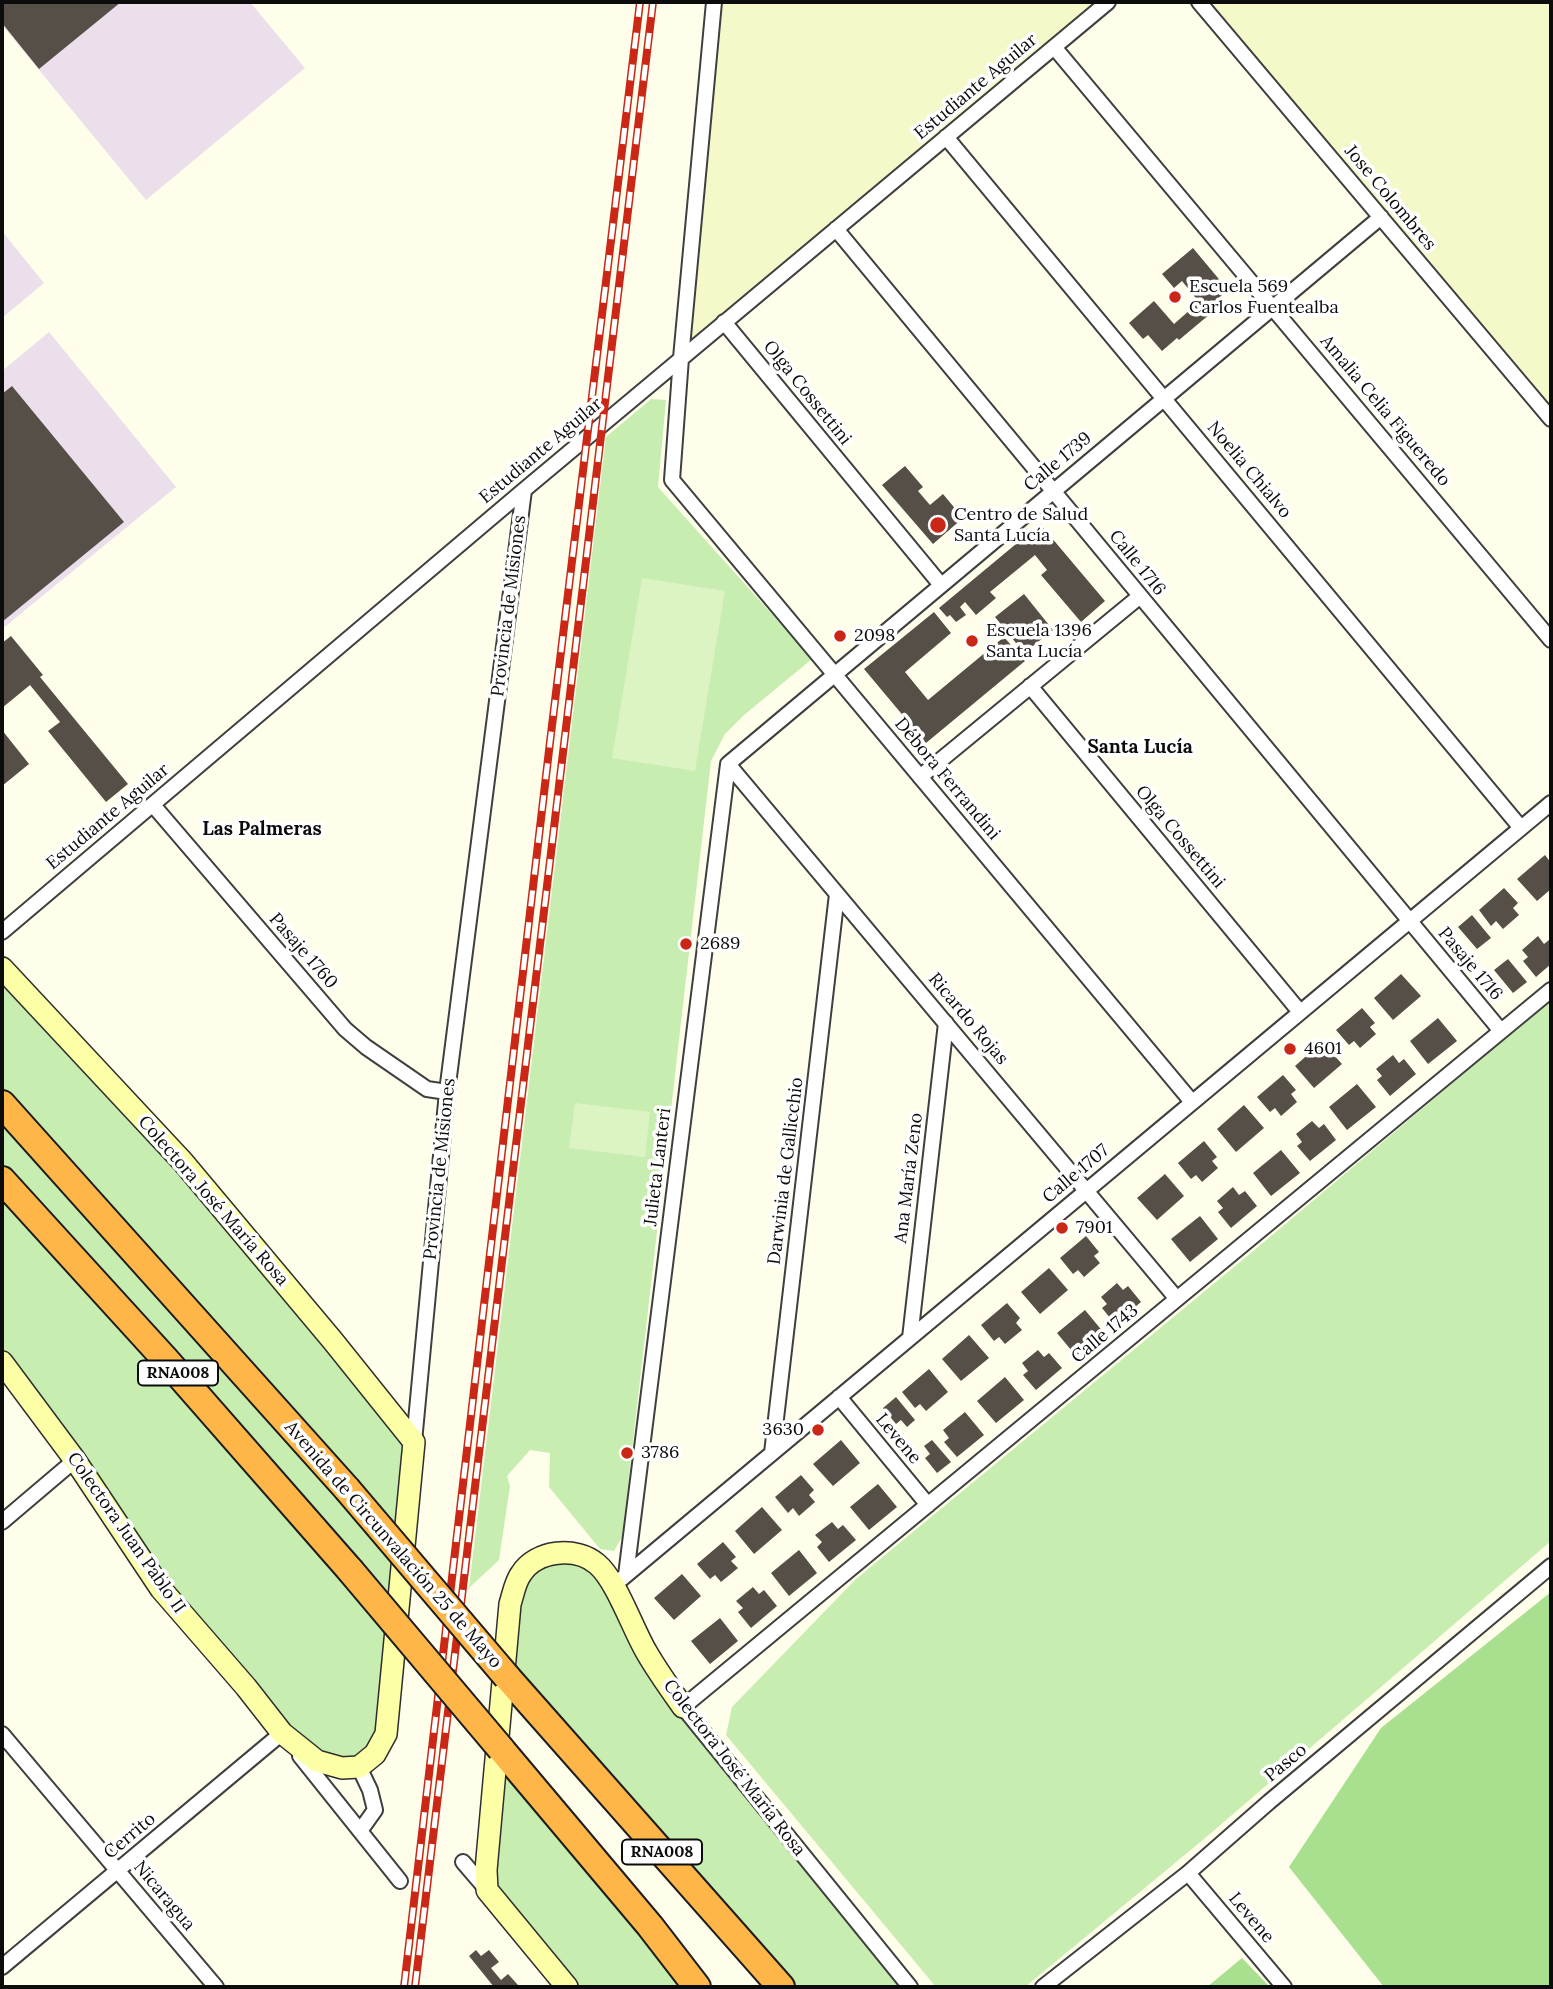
<!DOCTYPE html>
<meta charset="utf-8">
<style>
body{margin:0}
#map{position:relative;width:1553px;height:1989px;overflow:hidden;background:#fffeeb;font-family:Lora,serif}
canvas{display:block}
.frame{position:absolute;inset:0;border:4px solid #0c0c0c;pointer-events:none}
</style>
<div id="map">
<canvas width="1553" height="1989"></canvas>
<div class="frame"></div>
</div>
<script>
const ctx = document.querySelector('canvas').getContext('2d');
ctx.lineJoin = 'round';
function fill(path, color) { ctx.fillStyle = color; ctx.fill(path, 'evenodd'); }
function trace(path, color, width, dash) { ctx.strokeStyle = color; ctx.lineWidth = width; ctx.lineCap = dash ? 'butt' : 'round'; ctx.setLineDash(dash || []); ctx.stroke(path); }
function write(font, color, halo, rows, align = 'center') {
  ctx.font = font + ' Lora,serif'; ctx.lineWidth = 7; ctx.setLineDash([]); ctx.textBaseline = 'middle'; ctx.strokeStyle = halo; ctx.fillStyle = color; for (const [text, x, y, turn = 0] of rows) {
    ctx.save(); ctx.translate(x, y); ctx.rotate((+turn || 0) * Math.PI / 180); ctx.textAlign = isNaN(turn) ? turn : align; if (halo) ctx.strokeText(text, 0, 0); ctx.fillText(text, 0, 0); ctx.restore();
  }
}
fill(new Path2D(`
 M2,2H250L305,68L146,200L2,25Z
 M2,231L44,283L2,318Z
 M49,332L176,487L2,629V371Z`), '#ecdfec');
fill(new Path2D(`
 M714,2H1108L681,358Z
 M1199,2H1551V419Z`), '#f5f8c8');
fill(new Path2D(`
 M651,399L666,400L658,487L812,659L744,715L725,734L711,761L622,1537L614,1551L600,1549L549,1487L550,1453L530,1450L507,1476L510,1486L499,1560L469,1588L606,437Z
 M2,968L414,1442L386,1734L342,1768L282,1733L2,1362Z
 M1551,1000V1541L1204,1839L1025,1987H936L726,1735L732,1707L856,1579L1251,1253Z
 M535,1560L598,1564L647,1654L910,1987H781L507,1678L510,1604Z
 M501,1749L697,1987H567L497,1904L486,1870Z`), '#c8edb1');
fill(new Path2D(`
 M1551,1592V1987H1384L1289,1867L1381,1728Z
 M1242,1958L1270,1987H1207Z`), '#a8e08f');
fill(new Path2D(`
 M642,578L725,591L695,771L612,758Z
 M575,1103L650,1112L645,1157L569,1148Z`), '#dcf4c4');
fill(new Path2D(`
 M2,2H121L39,69L2,23Z
 M1193,248L1228,290L1212,304L1216,309L1179,340L1177,338L1162,351L1148,335L1143,339L1129,323L1154,301L1174,324L1199,302L1182,281L1174,288L1162,274Z
 M12,386L124,522L2,622V394Z
 M905,466L923,487L918,491L930,505L943,494L963,518L933,544L882,485Z
 M1040,524L1105,601L1081,622L1041,575L1047,570L1035,555L990,592L996,598L976,615L965,602L960,607L966,615L956,622L950,615L947,617L939,608Z
 M1024,594L1053,630L1024,653L995,617Z
 M934,612L951,633L905,672L928,700L1004,637L1025,661L926,743L864,669Z
 M11,636L43,675L40,677L128,784L106,802L48,731L60,722L30,685L2,708V643Z
 M2,730L29,764L2,786Z
 M1545,855L1551,863V889L1537,901L1517,879Z
 M1504,888L1518,903L1513,908L1519,915L1503,929L1496,921L1491,926L1479,910Z
 M1472,915L1491,938L1477,949L1458,927Z
 M1538,936L1544,944L1549,940L1551,942V964L1536,977L1523,961L1528,957L1522,950Z
 M1508,959L1527,982L1513,993L1494,970Z
 M1401,974L1421,996L1393,1020L1374,998Z
 M1362,1008L1375,1023L1370,1027L1376,1034L1360,1048L1354,1041L1349,1045L1336,1030Z
 M1438,1018L1457,1041L1428,1064L1410,1041Z
 M1322,1042L1342,1064L1314,1088L1295,1066Z
 M1393,1055L1399,1063L1404,1059L1416,1074L1390,1096L1377,1080L1382,1076L1376,1069Z
 M1283,1075L1296,1090L1291,1094L1297,1102L1281,1116L1275,1108L1270,1112L1257,1097Z
 M1357,1084L1376,1107L1347,1130L1329,1107Z
 M1244,1105L1264,1128L1236,1152L1217,1129Z
 M1312,1121L1319,1128L1324,1124L1336,1140L1310,1161L1297,1146L1302,1142L1296,1134Z
 M1204,1141L1217,1157L1212,1161L1218,1168L1202,1182L1196,1175L1191,1179L1178,1163Z
 M1281,1150L1300,1173L1271,1196L1253,1173Z
 M1165,1174L1184,1196L1157,1220L1137,1198Z
 M1233,1187L1239,1195L1245,1191L1257,1206L1231,1228L1218,1212L1223,1208L1217,1201Z
 M1200,1216L1218,1239L1190,1262L1171,1239Z
 M1086,1236L1099,1252L1094,1256L1100,1263L1084,1277L1078,1270L1073,1274L1060,1258Z
 M1049,1268L1068,1290L1040,1314L1021,1292Z
 M1117,1283L1123,1290L1128,1286L1141,1302L1115,1324L1102,1308L1107,1304L1101,1297Z
 M1007,1303L1020,1318L1016,1323L1022,1330L1005,1344L999,1337L994,1341L981,1325Z
 M1085,1310L1104,1333L1076,1356L1057,1333Z
 M969,1335L989,1358L961,1381L942,1359Z
 M1038,1350L1044,1357L1049,1353L1062,1368L1036,1390L1023,1375L1028,1371L1022,1363Z
 M929,1369L948,1392L926,1411L920,1404L915,1408L902,1392Z
 M1005,1377L1024,1400L996,1423L977,1401Z
 M896,1397L915,1420L907,1427L901,1420L896,1424L883,1408Z
 M965,1412L984,1435L957,1457L944,1442L949,1438L943,1430Z
 M841,1440L860,1463L833,1486L813,1464Z
 M932,1440L951,1462L937,1473L925,1458L930,1454L924,1446Z
 M801,1475L814,1490L809,1495L815,1502L799,1516L793,1508L788,1513L775,1497Z
 M878,1484L897,1507L869,1530L850,1507Z
 M762,1507L782,1530L754,1554L735,1531Z
 M832,1522L838,1529L843,1525L856,1540L829,1562L817,1547L822,1542L815,1535Z
 M723,1542L736,1557L731,1561L738,1568L721,1582L715,1575L710,1579L697,1564Z
 M799,1550L817,1573L789,1596L771,1573Z
 M682,1574L701,1596L674,1620L654,1598Z
 M753,1587L759,1594L764,1590L777,1606L751,1628L738,1612L743,1608L736,1601Z
 M720,1618L738,1641L710,1664L691,1641Z
 M476,1950L481,1956L489,1950L499,1962L491,1968L501,1980L508,1974L518,1985L494,1987L469,1956Z`), '#564f47');
const minor = new Path2D(`
 M714,2L681,358L672,480L1192,1102
 M1199,2L1551,419
 M1054,47L1551,640
 M946,137L1521,828
 M836,229L1501,1031
 M724,322L941,585
 M1030,686L1300,1012
 M728,764L1381,217
 M728,764L1177,1299
 M920,777L1139,597
 M153,805L345,1029L366,1047L427,1089L447,1092
 M2,932L524,490L1108,2
 M910,1338L946,1023
 M839,1397L928,1505
 M414,1442L447,1092L524,490
 M772,1453L837,894
 M2,1522L75,1460
 M626,1575L728,764
 M613,1586L1551,803
 M2,1734L216,1987
 M300,1756L400,1881
 M359,1767L370,1790L375,1810L360,1831
 M463,1862L487,1890
 M1188,1873L1284,1987
 M2,1967L282,1733L285,1738
 M910,1987L683,1707L1551,990
 M1043,1987L1188,1873L1269,1802L1551,1566`);
const secondary = new Path2D(`
 M2,968L183,1162L333,1341L414,1442L386,1734L375,1754L359,1767L342,1768L317,1761L282,1733L246,1687L161,1589L75,1460L2,1362
 M567,1987L487,1890L486,1870L510,1604C513,1595 515,1582 521,1574C536,1550 576,1546 597,1564C617,1581 633,1630 647,1653C658,1672 671,1690 683,1707`);
const motorway = new Path2D(`
 M2,1104L347,1489
 M2,1180L166,1360L350,1570
 M507,1677L781,1987
 M501,1749L650,1926L697,1987`);
trace(minor, '#3f3f3f', 18);
trace(secondary, '#2e2e2e', 24);
trace(motorway, '#1d1d1d', 30);
trace(minor, '#fff', 14);
trace(secondary, '#fcffa6', 21);
trace(motorway, '#ffb649', 26);
const rail = new Path2D(`
 M404,1987L550,742L640,2
 M415,1987L653,2`);
trace(rail, '#ca2717', 8);
trace(rail, '#fff', 5, [16]);
const motorwayBridge = new Path2D(`
 M347,1489L507,1677
 M350,1570L501,1749`);
trace(motorwayBridge, '#1d1d1d', 30, []);
trace(motorwayBridge, '#ffb649', 26);
for (const [x, y, r, color] of [
 [1175,297,7,"#ca2717"],
 [938,525,9,"#ca2717"],
 [840,636,7,"#ca2717"],
 [972,641,7,"#ca2717"],
 [686,944,7,"#ca2717"],
 [1290,1049,7,"#ca2717"],
 [1062,1228,7,"#ca2717"],
 [818,1430,7,"#ca2717"],
 [627,1453,7,"#ca2717"]
]) { const dot = new Path2D(); dot.arc(x, y, r, 0, 2 * Math.PI); ctx.fillStyle = color; ctx.fill(dot); trace(dot, '#fff', 2.5); }
for (const [x, y, w] of [
 [178,1373,80],
 [662,1852,80]
]) { const box = new Path2D(); box.roundRect(x - w / 2, y - 12.5, w, 25, 5); ctx.fillStyle = '#fff'; ctx.fill(box); trace(box, '#0c0c0c', 2); }
write('bold 16px', '#0c0c0c', null, [
 ["RNA008",178,1373],
 ["RNA008",662,1852]
]);
write('18px', '#0c0c0c', '#fff', [
 ["Estudiante Aguilar",976,87,-40],
 ["Jose Colombres",1390,198,50],
 ["Olga Cossettini",807,393,51],
 ["Amalia Celia Figueredo",1385,411,50],
 ["Estudiante Aguilar",541,451,-40],
 ["Calle 1739",1058,462,-40],
 ["Noelia Chialvo",1249,470,50],
 ["Calle 1716",1137,563,51],
 ["Provincia de Misiones",509,606,-83],
 ["Débora Ferrandini",947,779,50],
 ["Estudiante Aguilar",108,817,-40],
 ["Olga Cossettini",1180,837,50],
 ["Pasaje 1760",303,951,49],
 ["Pasaje 1716",1470,964,50],
 ["Ricardo Rojas",968,1019,50],
 ["Julieta Lanteri",658,1167,-83],
 ["Provincia de Misiones",440,1169,-84],
 ["Darwinia de Gallicchio",786,1171,-83],
 ["Calle 1707",1076,1174,-40],
 ["Ana María Zeno",909,1178,-83],
 ["Colectora José María Rosa",213,1201,49],
 ["Calle 1743",1105,1334,-40],
 ["Levene",898,1439,50],
 ["Colectora Juan Pablo II",126,1533,55],
 ["Avenida de Circunvalación 25 de Mayo",393,1545,49],
 ["Pasco",1286,1763,-40],
 ["Colectora José María Rosa",734,1768,52],
 ["Cerrito",130,1836,-40],
 ["Nicaragua",164,1896,50],
 ["Levene",1251,1918,50]
]);
write('18px', '#0c0c0c', '#fff', [
 ["Escuela 569",1189,287],
 ["Carlos Fuentealba",1189,308],
 ["Centro de Salud",954,515],
 ["Santa Lucía",954,536],
 ["Escuela 1396",986,631],
 ["Santa Lucía",986,652],
 ["2098",854,636],
 ["2689",700,944],
 ["4601",1304,1049],
 ["7901",1076,1228],
 ["3630",804,1430,"right"],
 ["3786",641,1453]
], 'left');
write('bold 19px', '#0c0c0c', '#fff', [
 ["Santa Lucía",1140,748],
 ["Las Palmeras",262,830]
]);
</script>
